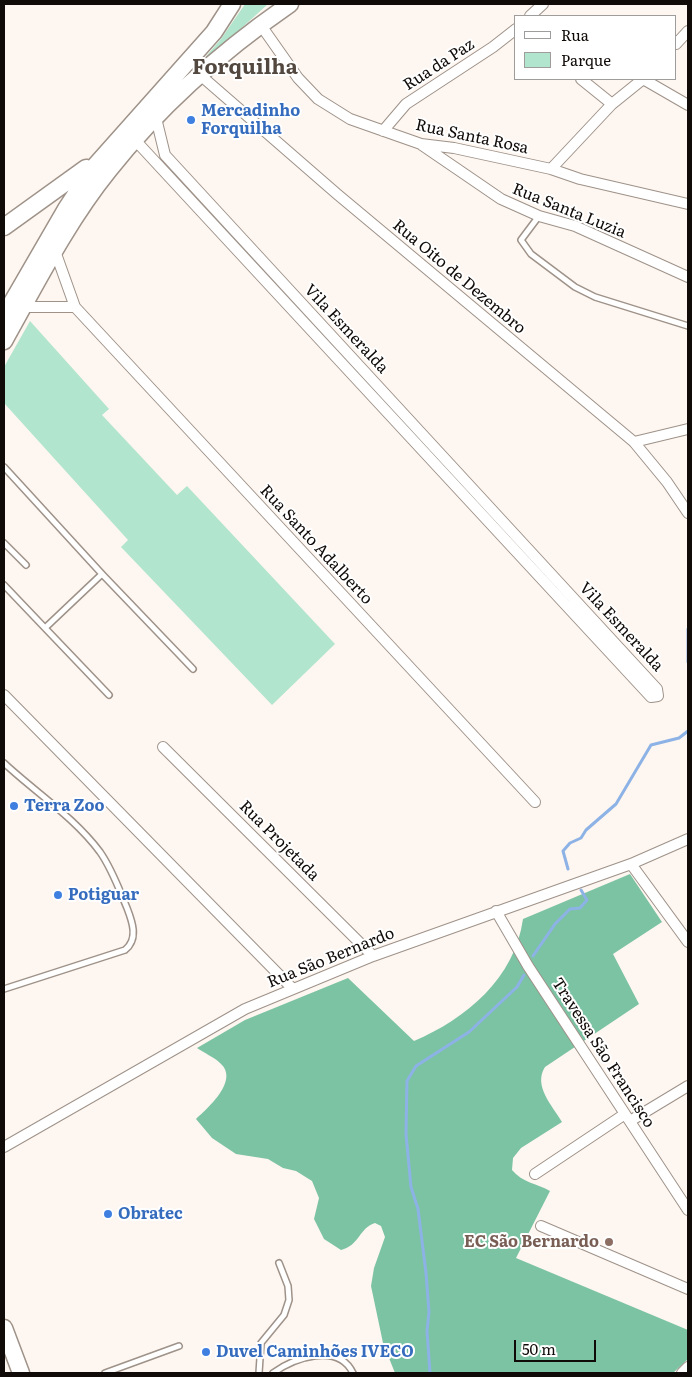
<!DOCTYPE html>
<meta charset="utf-8">
<style>
body{margin:0}
#map{position:relative;width:692px;height:1377px;overflow:hidden;background:#fef6f0;font-family:Literata,serif}
canvas{display:block}
.frame{position:absolute;inset:0;border:5px solid #100b08;pointer-events:none}
.legend{position:absolute;left:514px;top:15px;width:162px;height:65px;box-sizing:border-box;background:#fff;border:1px solid #9f9d9c;margin:0;padding:6px 9px;list-style:none;font-size:15px;color:#100b08}
.legend li{display:flex;align-items:center;gap:10px;height:25px}
.legend b{width:25px;border:1px solid #9f9d9c}
.scale{position:absolute;left:514px;top:1340px;width:82px;height:22px;box-sizing:border-box;border:2px solid #100b08;border-top:0;padding-left:6px;font-size:15px;line-height:18px;white-space:nowrap;color:#100b08;-webkit-text-stroke:4px #fff;paint-order:stroke}
</style>
<div id="map">
<canvas width="692" height="1377"></canvas>
<div class="frame"></div>
<ul class="legend">
<li><b style="height:6px;background:#fff"></b>Rua</li>
<li><b style="height:14px;background:#b2e5cd"></b>Parque</li>
</ul>
<div class="scale">50 m</div>
</div>
<script>
const ctx = document.querySelector('canvas').getContext('2d');
ctx.lineJoin = 'round';
function fill(path, color) { ctx.fillStyle = color; ctx.fill(path, 'evenodd'); }
function trace(path, color, width, dash) { ctx.strokeStyle = color; ctx.lineWidth = width; ctx.lineCap = dash ? 'butt' : 'round'; ctx.setLineDash(dash || []); ctx.stroke(path); }
function write(font, color, halo, rows, align = 'center') {
  ctx.font = font + ' Literata,serif'; ctx.lineWidth = 4; ctx.setLineDash([]); ctx.textBaseline = 'middle'; ctx.strokeStyle = halo; ctx.fillStyle = color; for (const [text, x, y, turn = 0] of rows) {
    ctx.save(); ctx.translate(x, y); ctx.rotate((+turn || 0) * Math.PI / 180); ctx.textAlign = isNaN(turn) ? turn : align; if (halo) ctx.strokeText(text, 0, 0); ctx.fillText(text, 0, 0); ctx.restore();
  }
}
fill(new Path2D(`
 M245,4H268L190,75L221,39Z
 M30,321L109,409L102,415L177,495L187,486L335,644L272,705L121,547L128,540L4,403V367Z`), '#b2e5cd');
fill(new Path2D(`
 M630,874L662,922L613,954L639,1004L545,1067C533,1086 552,1105 562,1122L521,1148L513,1158L512,1170C523,1183 536,1183 550,1191L516,1258L688,1330V1359L673,1373H395L383,1343L371,1286L374,1268L385,1237L381,1226L375,1223C360,1227 359,1246 341,1250L324,1239L314,1219L319,1198L312,1181L296,1171L283,1168L268,1159L236,1154L212,1138L196,1119C208,1108 240,1080 220,1063C214,1057 204,1053 197,1048L245,1020L348,978L414,1041C466,1019 515,978 523,919Z`), '#7cc3a3');
trace(new Path2D(`
 M688,629V662
 M568,869L563,851L570,843L581,838L586,830L616,804L651,745L679,738L688,731
 M533,956L555,924L570,909L580,908L587,900L581,890
 M430,1373L427,1331L429,1312L426,1273L418,1209L411,1187L406,1134L407,1081L416,1066L469,1032L517,987L524,975`), '#8cb2e6', 3);
const service = new Path2D(`
 M539,216L521,240L531,254L575,287L595,297L688,326
 M4,467L102,574
 M4,543L26,565
 M4,585L45,628L102,574L193,669
 M45,628L109,695
 M4,763C35,792 74,817 100,852C112,869 119,889 127,908C132,921 139,939 125,950L4,989
 M105,1373L179,1346
 M259,1373L261,1343L284,1315L289,1300L288,1286L279,1263
 M273,1373C294,1358 338,1342 353,1373`);
const minor = new Path2D(`
 M530,16L543,4
 M260,24L298,78L318,99L350,119L421,144L454,148L551,169L580,179L688,204
 M676,44L688,31
 M199,74L337,194L634,442L667,482L688,513
 M581,79L612,104
 M643,79L688,105
 M383,131L406,104L493,47L516,29
 M135,140L651,697L658,696L657,689L165,155L156,118
 M422,145L501,199L539,216L575,226L688,277
 M551,169L612,104L643,79
 M55,251L75,307L535,802
 M23,307H75
 M634,442L688,429
 M4,695L292,988
 M163,747L373,956
 M631,864L688,942
 M496,911L528,966L688,1210
 M630,1121L688,1086
 M4,1147L245,1009L373,956L631,864L688,839
 M535,1174L625,1114
 M541,1226L688,1289
 M682,1373L688,1367`);
const primary = new Path2D(`
 M4,227L86,168
 M4,316L66,209L93,168L214,32L232,4
 M4,341C36,284 67,222 109,170C160,106 222,51 290,4
 M4,1328L21,1373`);
trace(service, '#9e9289', 8);
trace(minor, '#9e9289', 12);
trace(primary, '#9e9289', 19);
trace(service, '#fff', 5);
trace(minor, '#fff', 10);
trace(primary, '#fff', 16);
for (const [x, y, r, color] of [
 [191,120,5,"#3f7fe0"],
 [14,806,5,"#3f7fe0"],
 [58,895,5,"#3f7fe0"],
 [108,1214,5,"#3f7fe0"],
 [609,1242,5,"#8d6e63"],
 [206,1352,5,"#3f7fe0"]
]) { const dot = new Path2D(); dot.arc(x, y, r, 0, 2 * Math.PI); ctx.fillStyle = color; ctx.fill(dot); trace(dot, '#fff', 2); }
write('16px', '#100b08', '#fff', [
 ["Rua da Paz",439,65,-33],
 ["Rua Santa Rosa",472,137,12],
 ["Rua Santa Luzia",569,211,22],
 ["Rua Oito de Dezembro",459,277,40],
 ["Vila Esmeralda",346,329,47],
 ["Rua Santo Adalberto",316,545,47],
 ["Vila Esmeralda",621,627,47],
 ["Rua Projetada",279,841,45],
 ["Rua São Bernardo",331,958,-22],
 ["Travessa São Francisco",603,1053,57]
]);
write('bold 16px', '#366cbe', '#fff', [
 ["Mercadinho",201,111],
 ["Forquilha",201,129],
 ["Terra Zoo",24,806],
 ["Potiguar",68,895],
 ["Obratec",118,1214],
 ["Duvel Caminhões IVECO",216,1352]
], 'left');
write('bold 16px', '#785e54', '#fff', [
 ["EC São Bernardo",599,1242]
], 'right');
write('bold 21px', '#52483f', '#fff', [
 ["Forquilha",245,68]
]);
</script>
